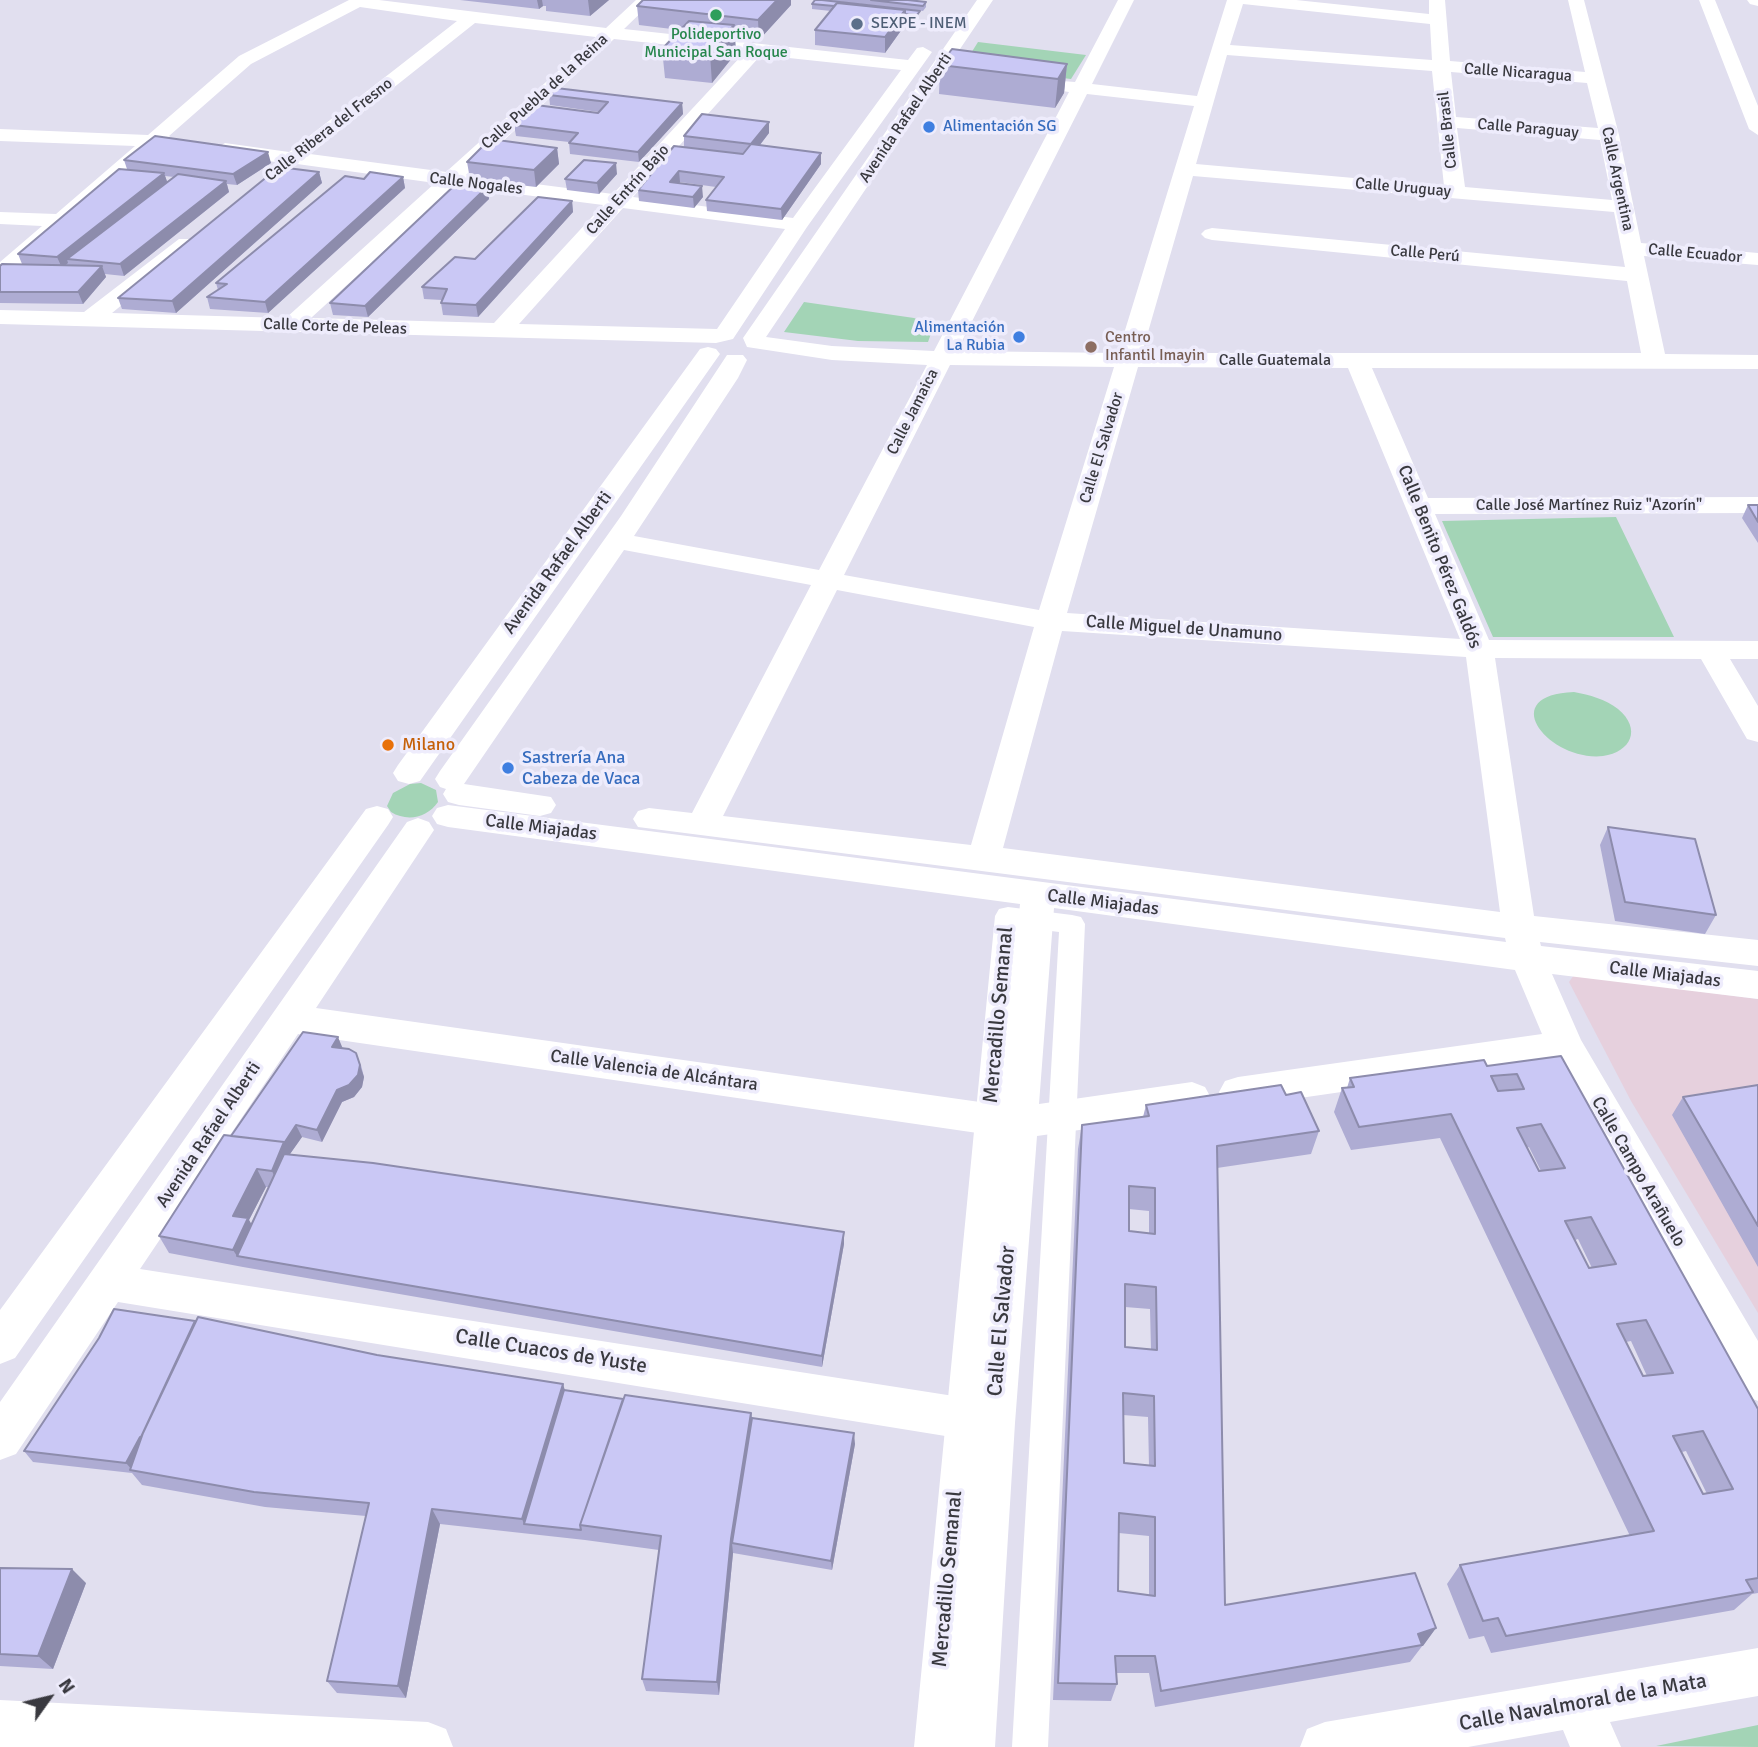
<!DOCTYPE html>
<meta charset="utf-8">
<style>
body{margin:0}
#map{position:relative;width:1758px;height:1747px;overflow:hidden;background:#e1dfef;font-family:Signika,sans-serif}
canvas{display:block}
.north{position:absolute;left:14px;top:1663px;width:70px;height:70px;-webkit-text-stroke:5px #eeecfc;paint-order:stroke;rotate:56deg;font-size:19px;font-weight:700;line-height:28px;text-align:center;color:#39393f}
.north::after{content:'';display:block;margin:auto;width:24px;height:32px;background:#39393f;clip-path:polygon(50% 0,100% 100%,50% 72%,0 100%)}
</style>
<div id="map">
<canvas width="1758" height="1747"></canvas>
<div class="north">N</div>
</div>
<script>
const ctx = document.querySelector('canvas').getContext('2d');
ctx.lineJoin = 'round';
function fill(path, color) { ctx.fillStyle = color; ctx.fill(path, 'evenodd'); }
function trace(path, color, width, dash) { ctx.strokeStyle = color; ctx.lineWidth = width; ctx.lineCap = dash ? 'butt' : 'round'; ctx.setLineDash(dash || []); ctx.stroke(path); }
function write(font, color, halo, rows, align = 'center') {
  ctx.font = font + ' Signika,sans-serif'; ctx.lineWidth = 7; ctx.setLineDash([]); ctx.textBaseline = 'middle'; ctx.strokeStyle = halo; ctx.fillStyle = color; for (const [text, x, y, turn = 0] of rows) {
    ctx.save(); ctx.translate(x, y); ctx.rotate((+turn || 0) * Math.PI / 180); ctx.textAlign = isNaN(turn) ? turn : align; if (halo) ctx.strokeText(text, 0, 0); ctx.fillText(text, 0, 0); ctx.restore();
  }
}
fill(new Path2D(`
 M1574,975L1758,999V1313L1631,1101L1569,982Z`), '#e6d0dd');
fill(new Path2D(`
 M978,42L1086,55L1071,79L963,66Z
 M804,302L914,318L934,325L928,342L858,341L784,332Z
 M1616,517L1674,637H1493L1442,521Z
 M1574,692C1590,695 1605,699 1618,709C1642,729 1631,752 1603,756C1550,762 1494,695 1574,692Z
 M421,783L436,790L438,802C427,818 407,822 391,812L387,806L393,793L410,784Z
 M1758,1725V1747L1656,1746Z`), '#a3d4b6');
fill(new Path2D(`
 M1008,907L1072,915L1081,917L1085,924L1048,1747H1012L1059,932L1020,927L950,1747H914L995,916L999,909Z`), '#fff');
fill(new Path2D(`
 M349,0H379L606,28L636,0H654L624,29L908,60L917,48L923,47L932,52L807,227L733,339L716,343L0,324V310L84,312L179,239H193L197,243L193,247L112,313L286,318L435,183L297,164L283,172L273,166L276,162L225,155L215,149L225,143L289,152L457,21L360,7L251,64L169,136L174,141L171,145L157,147L8,278L0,280V262L42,226L0,224V212L56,214L135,146L0,141V129L148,135L239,56ZM475,23L596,37L446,172L310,154ZM614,39L744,53L613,194L466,175ZM761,55L901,70L793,218L633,197ZM455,186L603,205L494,323L311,318ZM623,208L785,229L717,329L519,324Z
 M977,0H993L766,337L832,346L934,351L1069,92L1056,90L1053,86L1062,81L1075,82L1118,0H1134L1092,84L1197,96L1227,0H1296L1429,14V0H1445L1450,61L1585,72L1568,0H1584L1619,135L1641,243L1758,253V265L1644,256L1665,354L1758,355V369L1372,368L1428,498L1758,497V513L1435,514L1489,640L1758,641V659H1730L1758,706V742L1747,739L1701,659L1495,658L1534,916L1758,940V966L1540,942L1541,946L1758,971V999L1552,974L1581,1040L1758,1341V1401L1743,1395L1555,1061L1238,1107L1225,1103L1219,1092L1225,1081L1238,1077L1542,1034L1515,970L1054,908L1039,1104L1192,1082L1205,1087L1211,1098L1205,1109L1192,1114L1037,1136L1015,1423L995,1747H945L970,1440L118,1302L16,1454L0,1460V1402L407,822L418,818L429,822L434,830L316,1008L1001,1105L1020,904L448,827L437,824L432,816L437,808L448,805L1506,942L1505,938L638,827L633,819L638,811L649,808L692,813L811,585L624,550L464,784L551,797L556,805L551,813L540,816L459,805L448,802L443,794L446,789L440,787L435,779L440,771L621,516L727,355H743L747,360L738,378L634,536L819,570L927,365L832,360L747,347L743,338ZM1243,4L1430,24L1432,60L1230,45ZM1227,55L1432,71L1444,186L1196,164ZM1451,72L1587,83L1598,128L1456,117ZM1087,94L1194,106L1118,353L957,351ZM1457,128L1600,140L1612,200L1465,187ZM1193,176L1614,212L1625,267L1212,228L1205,230L1201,234L1205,238L1212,240L1627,281L1641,353H1142ZM950,365L1114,367L1039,610L844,575ZM1138,367L1348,368L1460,639L1067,613ZM837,590L1034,627L971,845L723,816ZM1062,631L1466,657L1500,912L1003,848ZM298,1034L998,1136L973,1399L140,1269Z
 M1699,0H1715L1758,106V135L1749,129Z
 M708,347L716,349L720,354L420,781L409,784L398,781L393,773L398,765L700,349Z
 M377,806L388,809L393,817L388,825L15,1358L0,1364V1310L366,809Z
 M1758,1648V1696L1610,1722L1621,1747H1570L1563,1730L1468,1747H1300L1307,1729L1325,1722Z
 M0,1700L428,1722L446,1729L453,1747H0Z`), '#fff');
fill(new Path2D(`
 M1747,0H1758V6L1750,4Z`), '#fff');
fill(new Path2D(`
 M460,0H609L590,16L546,11V6H543L539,9Z
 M815,0L919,16L917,20L905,19V25L885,53L815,45V30L831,11L812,9V4Z
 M826,0H908L926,2V7L923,11Z
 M791,5L759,40L735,37L736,53L712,83L665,78L662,49L680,30L639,25L637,6Z
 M1067,64L1064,93L1055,108L939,94L940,65Z
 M549,95L682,103L683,114L639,162L570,154L569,142L516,136L514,125L598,113L599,112L550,105Z
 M769,122V133L760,145L821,164L782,220L707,211L706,200L716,187L680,182L679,183L703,197L694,208L639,201L638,190L674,146L684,147V136Z
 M557,148L559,164L536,187L470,179L467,162Z
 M124,160L271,163L237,185L227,184L229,192L124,276L105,274L106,277L83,304L0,303V266L22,264L18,254L127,169ZM165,176L174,177L167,182Z
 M319,172L322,183L176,313L122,309L118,298Z
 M617,174L599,194L567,190L565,179Z
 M403,177L405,188L268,313L210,309L207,297L218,290L216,283L364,179Z
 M487,187L489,199L368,317L333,315L330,303Z
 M572,201L573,212L478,317L443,315L441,303L442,300L424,299L422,287L475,259Z
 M1748,505H1758V543L1742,518Z
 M1608,827L1716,915L1705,934L1615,921L1600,845Z
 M342,1048L361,1065L364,1077L362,1087L354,1097L342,1102L322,1142L302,1137L290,1154L844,1232V1244L822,1367L243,1267L169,1253L159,1236L231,1136ZM266,1187H269L251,1224L249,1220Z
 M1561,1056L1758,1409V1593L1752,1594L1734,1610L1491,1653L1484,1636L1469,1639L1447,1584L1460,1565L1630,1536L1440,1138L1351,1150L1334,1112L1342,1088H1347L1350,1078L1487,1066ZM1529,1147L1541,1171H1539L1527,1148ZM1578,1239L1592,1268H1589L1575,1240ZM1631,1341L1647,1376H1643L1626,1342ZM1686,1451L1707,1494H1703L1682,1452Z
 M1758,1085V1267L1672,1115L1683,1097Z
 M1286,1095L1319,1131L1311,1154L1217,1168L1225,1605L1436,1628L1410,1662L1155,1707L1149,1673H1116L1117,1684L1111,1701L1053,1700L1078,1149L1082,1125L1143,1117L1146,1105ZM1129,1209L1149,1211V1233L1129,1231ZM1125,1307L1150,1309L1151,1349L1125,1347ZM1123,1415L1148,1417L1149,1466L1124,1463ZM1119,1533L1149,1536V1595L1118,1591Z
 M377,1355L563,1384L564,1390L623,1399L751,1413L752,1418L855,1444L832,1570L733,1553L719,1695L646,1691L642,1679L659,1550L585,1540L440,1524L406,1698L337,1693L327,1681L366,1516L265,1507L142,1485L132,1473L33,1462L24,1451Z
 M0,1568L86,1583L53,1669L0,1666Z`), '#aeacd3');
fill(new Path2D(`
 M537,0H542L543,6L539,9Z
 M588,0H609L590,16Z
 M777,0H791V5L759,40L758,20Z
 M905,10V25L885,53V37Z
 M734,25L736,53L712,83L710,54Z
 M1067,64L1064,93L1055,108L1058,79Z
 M682,103L683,114L639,162L638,152Z
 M769,122V133L752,155L751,144Z
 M557,148L559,164L536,187L534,170Z
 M268,152L271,163L237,185L233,174Z
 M821,153V164L782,220L781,209Z
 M616,163L617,174L599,194L597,183Z
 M679,171L680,182L671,193L670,182Z
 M319,172L322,183L176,313L172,301Z
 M164,173L168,184L67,259L68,263L62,268L57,257Z
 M403,177L405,188L268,313L265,302Z
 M226,181L229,192L124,276L120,264Z
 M702,186L703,197L694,208L693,197Z
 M487,187L489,199L368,317L365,306Z
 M572,201L573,212L478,317L476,305Z
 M102,266L106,277L83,304L78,292Z
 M338,1037L343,1049L332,1047Z
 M356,1053L364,1077L362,1087L354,1097L342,1102L322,1142L317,1130Z
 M296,1125L302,1137L290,1154L280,1189L272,1171L281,1147Z
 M257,1169L266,1187L249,1220L258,1235L237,1256L233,1250V1216Z
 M844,1232V1244L822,1367V1356Z
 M563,1384L568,1400L524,1524L522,1519Z
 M751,1413L753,1429L732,1543L733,1553L719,1695L717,1682L731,1539Z
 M854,1433L855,1444L832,1570L831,1561Z
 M140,1437L148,1447L133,1471L126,1463Z
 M432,1509L440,1524L406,1698L398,1686Z
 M72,1569L86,1583L53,1669L38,1656Z
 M1436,1628L1423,1646H1421L1422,1645L1418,1634Z`), '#8d8cac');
const building = new Path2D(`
 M643,0H777L758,20L637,6Z
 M815,0H822L920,11L917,15L905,14V10L837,3L834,6L812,4Z
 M871,0H908L926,2L923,6Z
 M837,3L905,10L885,37L815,30Z
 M689,21L734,25L710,54L662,49Z
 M952,49L1067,64L1058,79L940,65Z
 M556,88L682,103L638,152L569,143L578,133L514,125L536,105L598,113L608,102L549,95Z
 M702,114L769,122L751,144L821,153L781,209L706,200L724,177L679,171L670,182L702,186L693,197L638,190L674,146L743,154L751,144L684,136Z
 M155,136L268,152L233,174L124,160Z
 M490,139L557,148L534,170L467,162Z
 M584,160L616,163L597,183L565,179Z
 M279,167L319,172L172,301L118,298Z
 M119,169L164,173L57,257L18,254Z
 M370,172L403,177L265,302L207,297L227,284L216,283L345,176L364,179Z
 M178,174L226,181L120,264L67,259Z
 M456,184L487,187L365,306L330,303Z
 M538,197L572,201L476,305L441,303L447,289L422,287L455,257L475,259Z
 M2,264L102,266L78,292H0V266Z
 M1748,505H1758V522Z
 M1608,827L1695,839L1716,915L1625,902Z
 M303,1032L338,1037L332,1047L349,1049L356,1053L360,1065L358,1075L349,1085L337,1090L317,1130L296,1125L283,1145L284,1142L231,1136Z
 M1561,1056L1758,1409V1578L1746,1580L1753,1592L1506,1636L1498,1618L1483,1621L1460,1565L1654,1531L1451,1114L1359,1127L1342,1088L1354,1087L1350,1078L1484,1060L1487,1066ZM1517,1074L1524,1089L1498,1091L1491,1076ZM1541,1124L1565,1168L1539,1171L1517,1128ZM1591,1217L1616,1264L1589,1268L1565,1221ZM1646,1320L1673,1373L1643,1376L1617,1324ZM1703,1431L1733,1489L1703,1494L1673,1436Z
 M1281,1085L1286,1095L1301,1092L1319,1131L1217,1146L1225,1605L1415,1573L1436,1628L1418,1634L1422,1645L1161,1691L1155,1656H1115L1117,1684L1058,1683L1082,1125L1149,1116L1146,1105ZM1129,1186L1155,1188V1234L1129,1231ZM1125,1284L1156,1287L1157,1350L1125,1347ZM1123,1393L1154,1396L1155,1466L1124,1463ZM1119,1513L1155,1517V1596L1118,1591Z
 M1758,1085V1226L1683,1097Z
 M224,1135L284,1142L272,1171L257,1169L233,1216L248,1218L233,1250L159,1236Z
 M284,1154L373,1163L844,1232L822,1356L237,1256Z
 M114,1309L195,1321L141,1437H140L126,1463L24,1451L99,1338Z
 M198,1317L377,1355L563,1384L522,1519L432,1509L398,1686L327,1681L369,1503L254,1492L130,1470L143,1433Z
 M564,1390L623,1399L580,1525L581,1530L524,1524Z
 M625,1395L751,1413L731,1539L717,1682L642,1679L661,1536L580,1525Z
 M752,1418L854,1433L831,1561L732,1543Z
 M0,1568L72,1569L38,1656L0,1654Z`);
fill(building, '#cac8f5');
trace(building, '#8d8cac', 2);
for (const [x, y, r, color] of [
 [716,15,7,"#2e9e5b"],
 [857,24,7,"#5c6f8a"],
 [929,127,7,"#3f7fe0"],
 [1019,337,7,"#3f7fe0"],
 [1091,347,7,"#8d6e63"],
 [388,745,7,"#e8710a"],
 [508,768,7,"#3f7fe0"]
]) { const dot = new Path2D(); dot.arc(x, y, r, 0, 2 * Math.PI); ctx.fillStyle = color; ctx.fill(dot); trace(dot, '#eeecfc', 2.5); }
write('16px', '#4e5e75', '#eeecfc', [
 ["SEXPE - INEM",871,24]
], 'left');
write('16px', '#27864d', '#eeecfc', [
 ["Polideportivo",716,35],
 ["Municipal San Roque",716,53]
]);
write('16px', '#39393f', '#eeecfc', [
 ["Calle Nicaragua",1518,73,4],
 ["Calle Puebla de la Reina",545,92,-42],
 ["Avenida Rafael Alberti",906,118,-56],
 ["Calle Paraguay",1528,129,5],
 ["Calle Ribera del Fresno",329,130,-38],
 ["Calle Brasil",1448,130,-96],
 ["Calle Argentina",1617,179,78],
 ["Calle Nogales",476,184,7],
 ["Calle Uruguay",1403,188,5],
 ["Calle Entrín Bajo",628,190,-48],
 ["Calle Perú",1425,254,5],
 ["Calle Ecuador",1695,254,5],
 ["Calle Corte de Peleas",335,327,2],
 ["Calle Guatemala",1275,361],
 ["Calle Jamaica",913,412,-63],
 ["Calle El Salvador",1102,448,-73],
 ["Calle José Martínez Ruiz \"Azorín\"",1589,506]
]);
write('16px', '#366cbe', '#eeecfc', [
 ["Alimentación SG",943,127],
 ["Alimentación",1005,328,"right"],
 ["La Rubia",1005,346,"right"]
], 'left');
write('16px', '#785e54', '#eeecfc', [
 ["Centro",1105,338],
 ["Infantil Imayin",1105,356]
], 'left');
write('18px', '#39393f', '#eeecfc', [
 ["Calle Benito Pérez Galdós",1439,557,68],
 ["Avenida Rafael Alberti",558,563,-54],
 ["Calle Miguel de Unamuno",1184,629,4],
 ["Calle Miajadas",541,828,7],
 ["Calle Miajadas",1103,903,7],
 ["Calle Miajadas",1665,975,7],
 ["Calle Valencia de Alcántara",654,1071,8],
 ["Avenida Rafael Alberti",209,1135,-56],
 ["Calle Campo Arañuelo",1638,1172,60]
]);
write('18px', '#c56008', '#eeecfc', [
 ["Milano",402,745]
], 'left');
write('18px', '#366cbe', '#eeecfc', [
 ["Sastrería Ana",522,758],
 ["Cabeza de Vaca",522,779]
], 'left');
write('21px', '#39393f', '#eeecfc', [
 ["Mercadillo Semanal",999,1015,-85],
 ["Calle El Salvador",1002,1321,-85],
 ["Calle Cuacos de Yuste",551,1352,9],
 ["Mercadillo Semanal",948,1579,-85],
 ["Calle Navalmoral de la Mata",1583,1703,-10]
]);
</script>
